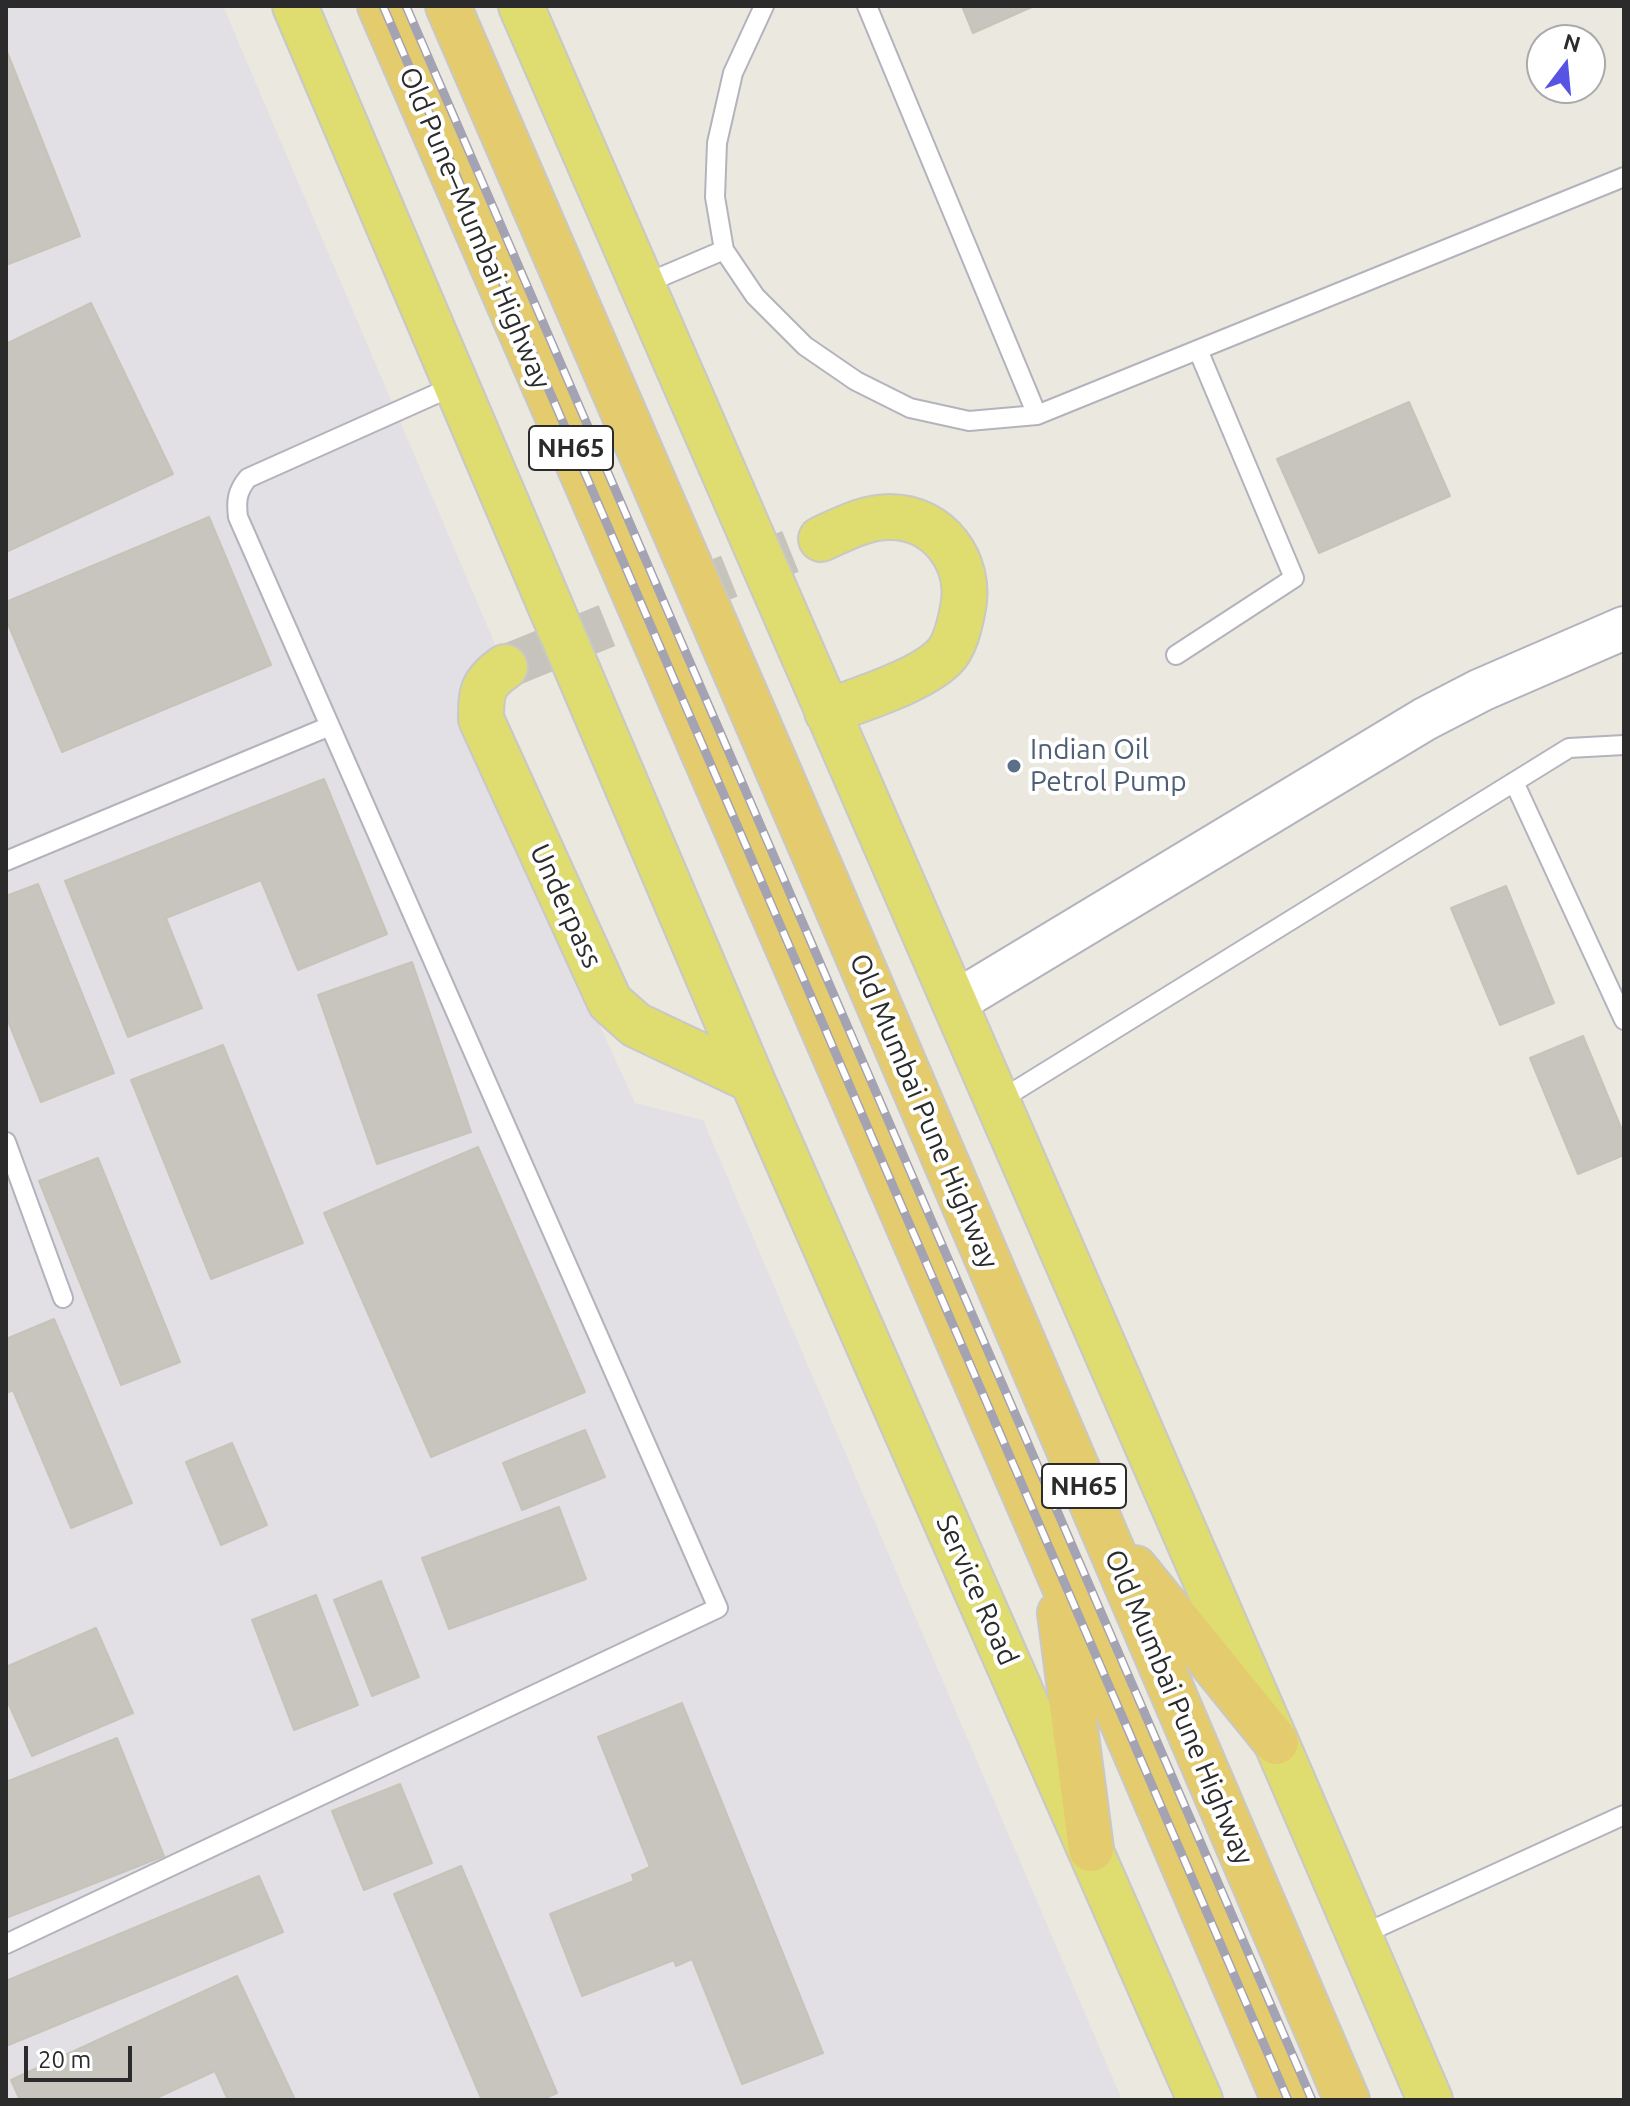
<!DOCTYPE html>
<meta charset="utf-8">
<style>
body{margin:0}
#map{position:relative;width:1630px;height:2106px;overflow:hidden;background:#ebe9df;font-family:Ubuntu,sans-serif}
canvas{display:block}
.frame{position:absolute;inset:0;border:8px solid #2b2b2b;pointer-events:none}
.north{position:absolute;left:1526px;top:24px;width:80px;height:80px;box-sizing:border-box;background:#fff;border:2px solid #aaa;border-radius:50%;rotate:16deg;font-size:22px;font-weight:700;line-height:32px;text-align:center;color:#2b2b2b}
.north::after{content:'';display:block;margin:auto;width:28px;height:36px;background:#5754e3;clip-path:polygon(50% 0,100% 100%,50% 72%,0 100%)}
.scale{position:absolute;left:24px;top:2046px;width:108px;height:36px;box-sizing:border-box;border:4px solid #2b2b2b;border-top:0;padding-left:10px;font-size:24px;line-height:28px;white-space:nowrap;color:#2b2b2b;-webkit-text-stroke:6px #fff;paint-order:stroke}
</style>
<div id="map">
<canvas width="1630" height="2106"></canvas>
<div class="frame"></div>
<div class="north">N</div>
<div class="scale">20 m</div>
</div>
<script>
const ctx = document.querySelector('canvas').getContext('2d');
ctx.lineJoin = 'round';
function fill(path, color) { ctx.fillStyle = color; ctx.fill(path, 'evenodd'); }
function trace(path, color, width, dash) { ctx.strokeStyle = color; ctx.lineWidth = width; ctx.lineCap = dash ? 'butt' : 'round'; ctx.setLineDash(dash || []); ctx.stroke(path); }
function write(font, color, halo, rows, align = 'center') {
  ctx.font = font + ' Ubuntu,sans-serif'; ctx.lineWidth = 8; ctx.setLineDash([]); ctx.textBaseline = 'middle'; ctx.strokeStyle = halo; ctx.fillStyle = color; for (const [text, x, y, turn = 0] of rows) {
    ctx.save(); ctx.translate(x, y); ctx.rotate((+turn || 0) * Math.PI / 180); ctx.textAlign = isNaN(turn) ? turn : align; if (halo) ctx.strokeText(text, 0, 0); ctx.fillText(text, 0, 0); ctx.restore();
  }
}
fill(new Path2D(`
 M6,6H223L498,651L469,668L462,688L459,714L635,1103L703,1120L1122,2100H6Z`), '#e2dfe5');
const building = new Path2D(`
 M962,6H1034L973,33Z
 M6,49L80,236L6,265Z
 M91,303L173,474L6,552V344Z
 M1409,402L1450,496L1319,553L1277,459Z
 M209,517L271,665L62,752L6,619V602Z
 M324,779L387,934L298,970L261,880L166,918L202,1008L128,1037L65,881Z
 M38,884L114,1073L41,1102L6,1016V896Z
 M1506,886L1554,1003L1500,1025L1451,908Z
 M412,962L471,1132L377,1164L318,995Z
 M1583,1036L1624,1135V1155L1578,1174L1530,1058Z
 M223,1045L303,1243L211,1279L131,1080Z
 M478,1147L585,1392L431,1457L324,1213Z
 M98,1158L180,1362L121,1385L39,1181Z
 M54,1319L132,1503L71,1528L13,1390L6,1393V1339Z
 M585,1430L605,1477L522,1510L503,1463Z
 M232,1443L267,1525L221,1545L186,1462Z
 M559,1507L586,1579L449,1629L422,1558Z
 M381,1581L419,1677L372,1696L334,1600Z
 M316,1595L358,1705L294,1730L252,1620Z
 M96,1628L133,1713L32,1756L6,1698V1667Z
 M682,1703L823,2053L742,2084L692,1959L676,1966L674,1960L582,1996L550,1914L634,1881L632,1875L650,1867L598,1737Z
 M117,1738L164,1856L6,1918V1782Z
 M400,1784L432,1863L364,1890L332,1811Z
 M461,1866L557,2093L541,2100H482L394,1894Z
 M259,1876L283,1932L6,2046V1981Z
 M237,1976L295,2100H228L215,2071L152,2100H20L11,2080Z`);
fill(building, '#c7c5be');
trace(building, '#c6c4b9', 2);
trace(new Path2D(`
 M505,667L821,539`), '#c5c3bb', 44, [44, 22]);
const service = new Path2D(`
 M764,6L733,73L717,143L715,197L724,250L755,296L805,346L856,381L910,408L969,421L1037,415L1624,177
 M867,6L1037,415
 M642,285L724,250
 M1176,655L1294,578L1198,350
 M1514,782L1624,1020
 M6,861L330,726
 M997,1102L1569,748L1624,745
 M6,1142L63,1298
 M1359,1936L1624,1815
 M6,1944L718,1608L238,517C236,501 237,491 248,478L456,385`);
const tertiary = new Path2D(`
 M954,1003L1425,719L1481,690L1624,628`);
const primary = new Path2D(`
 M295,6L752,1080L1200,2100
 M521,6L1276,1742L1430,2100
 M821,539C843,529 865,517 890,517C939,517 972,562 963,608C960,624 955,647 943,658C918,682 860,699 827,712
 M505,667C482,683 481,692 481,719L610,1002L636,1025L752,1080`);
const trunk = new Path2D(`
 M380,6L1052,1557L1284,2100
 M448,6L822,872L1347,2100
 M1135,1568L1276,1742
 M1060,1613L1091,1849`);
trace(service, '#b3b3bd', 22);
trace(tertiary, '#b3b3bd', 46);
trace(primary, '#c8c8c8', 48);
trace(trunk, '#c8c8c8', 48);
trace(service, '#fff', 18);
trace(tertiary, '#fff', 42);
trace(primary, '#dfdc70', 44);
trace(trunk, '#e4cc6e', 44);
const rail = new Path2D(`
 M383,6L1288,2100
 M406,6L1312,2100`);
trace(rail, '#a4a3b3', 9);
trace(rail, '#fff', 6, [18]);
for (const [x, y, r, color] of [
 [1014,766,8,"#5c6f8a"]
]) { const dot = new Path2D(); dot.arc(x, y, r, 0, 2 * Math.PI); ctx.fillStyle = color; ctx.fill(dot); trace(dot, '#fff', 3); }
for (const [x, y, w] of [
 [571,448,84],
 [1084,1486,84]
]) { const box = new Path2D(); box.roundRect(x - w / 2, y - 22, w, 44, 6); ctx.fillStyle = '#fff'; ctx.fill(box); trace(box, '#2b2b2b', 2); }
write('bold 26px', '#2b2b2b', null, [
 ["NH65",571,448],
 ["NH65",1084,1486]
]);
write('28px', '#2b2b2b', '#fff', [
 ["Old Pune–Mumbai Highway",475,228,67],
 ["Underpass",566,906,65],
 ["Old Mumbai Pune Highway",924,1111,67],
 ["Service Road",977,1590,66],
 ["Old Mumbai Pune Highway",1179,1707,67]
]);
write('28px', '#4e5e75', '#fff', [
 ["Indian Oil",1030,750],
 ["Petrol Pump",1030,782]
], 'left');
</script>
